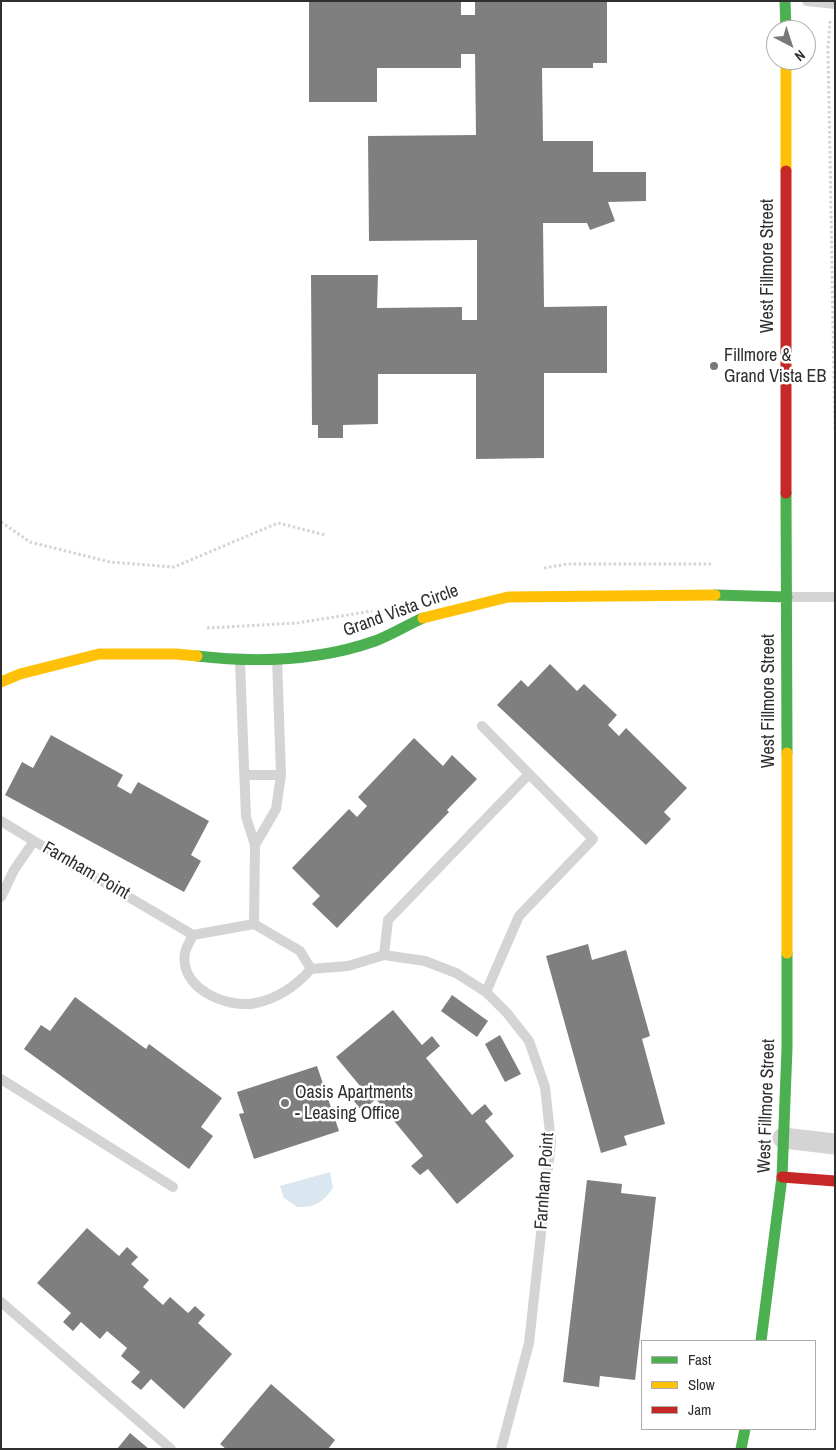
<!DOCTYPE html>
<style>
body{margin:0}
#map{position:relative;width:836px;height:1450px;overflow:hidden;background:#fff;font-family:"Archivo Narrow",sans-serif}
canvas{display:block}
.frame{position:absolute;inset:0;border:2px solid #2f2f2f;pointer-events:none}
.legend{position:absolute;left:641px;top:1340px;width:175px;height:90px;box-sizing:border-box;background:#fff;border:1px solid #acacac;margin:0;padding:6px 9px;list-style:none;font-size:15px;color:#2f2f2f}
.legend li{display:flex;align-items:center;gap:10px;height:25px}
.legend b{width:25px;border:1px solid #acacac}
.north{position:absolute;left:766px;top:20px;width:50px;height:50px;box-sizing:border-box;background:#fff;border:1px solid #acacac;border-radius:50%;rotate:140deg;font-size:14px;font-weight:700;line-height:20px;text-align:center;color:#2f2f2f}
.north::after{content:'';display:block;margin:auto;width:18px;height:22px;background:#787878;clip-path:polygon(50% 0,100% 100%,50% 72%,0 100%)}
</style>
<div id="map">
<canvas width="836" height="1450"></canvas>
<div class="frame"></div>
<ul class="legend">
<li><b style="height:6px;background:#4caf50"></b>Fast</li>
<li><b style="height:6px;background:#ffc107"></b>Slow</li>
<li><b style="height:6px;background:#c62828"></b>Jam</li>
</ul>
<div class="north">N</div>
</div>
<script>
const ctx = document.querySelector('canvas').getContext('2d');
ctx.lineJoin = 'round';
function fill(path, color) { ctx.fillStyle = color; ctx.fill(path, 'evenodd'); }
function trace(path, color, width, dash) { ctx.strokeStyle = color; ctx.lineWidth = width; ctx.lineCap = dash ? 'butt' : 'round'; ctx.setLineDash(dash || []); ctx.stroke(path); }
function write(font, color, halo, rows, align = 'center') {
  ctx.font = font + ' "Archivo Narrow",sans-serif'; ctx.lineWidth = 5; ctx.setLineDash([]); ctx.textBaseline = 'middle'; ctx.strokeStyle = halo; ctx.fillStyle = color; for (const [text, x, y, turn = 0] of rows) {
    ctx.save(); ctx.translate(x, y); ctx.rotate((+turn || 0) * Math.PI / 180); ctx.textAlign = isNaN(turn) ? turn : align; if (halo) ctx.strokeText(text, 0, 0); ctx.fillText(text, 0, 0); ctx.restore();
  }
}
fill(new Path2D(`
 M330,1172L333,1188C323,1202 315,1208 297,1207L284,1198L280,1186Z`), '#dbe7f0');
fill(new Path2D(`
 M309,1H461V15H475V1H607V63H593V68H542L543,141H593V172H646V201L608,202L615,221L590,230L587,223H543L544,307L607,306V373H544V458L476,459V374H378V424L343,425V438H318V425H312L311,275H378L377,308L462,307V320H477V240L369,241L368,136L476,135L475,54H461V68H377V102H309Z
 M550,664L577,691L584,684L617,715L608,725L619,736L626,728L687,788L664,812L671,819L646,845L497,705L521,680L528,687Z
 M51,735L123,775L117,786L131,794L138,782L209,821L191,855L201,861L184,892L5,795L22,762L33,768Z
 M414,738L443,766L452,755L477,779L447,810L449,812L337,928L312,904L320,896L292,868L349,809L357,817L367,806L358,797Z
 M588,944L592,960L626,950L650,1036L642,1039L665,1124L624,1136L627,1145L601,1153L546,956Z
 M452,995L488,1021L477,1037L441,1011Z
 M75,997L146,1049L149,1044L222,1098L201,1127L213,1136L189,1169L24,1049L41,1025L50,1031Z
 M393,1010L422,1045L432,1036L440,1046L426,1058L472,1115L485,1104L493,1114L485,1121L514,1156L457,1204L428,1169L420,1175L411,1166L423,1156L376,1099L362,1111L354,1101L365,1092L336,1057Z
 M500,1035L521,1074L505,1082L485,1044Z
 M317,1066L339,1131L254,1159L239,1114L244,1113L237,1092Z
 M587,1180L622,1184L621,1193L656,1197L635,1380L600,1376L599,1387L563,1382Z
 M87,1228L119,1256L127,1247L138,1257L131,1264L149,1280L143,1287L163,1305L170,1297L188,1313L195,1306L205,1315L198,1323L232,1354L184,1409L151,1379L141,1390L131,1382L140,1372L121,1356L127,1348L107,1331L100,1339L81,1322L73,1331L63,1322L71,1313L37,1283Z
 M271,1384L335,1440L328,1449H226L220,1444Z
 M130,1433L149,1449H117Z`), '#7f7f7f');
trace(new Path2D(`
 M830,21L828,48L835,430
 M1,522L30,542L110,562L174,567L278,523L325,535
 M544,568L567,564H711
 M207,628L297,623L372,611`), '#d4d4d4', 3, [2.5, 2.5]);
trace(new Path2D(`
 M807,1L835,4
 M788,597H835
 M240,662L246,817L255,845L254,924
 M482,726L593,839L519,916L486,992
 M245,775H281
 M1,821L34,841
 M255,845L276,809L281,775L277,659
 M1,897L14,870L34,841L193,935L254,924L300,951L311,969L348,966L384,955L425,961L456,973L486,992L507,1013L529,1041L545,1087L551,1142L529,1343L501,1449
 M193,935C191,940 186,947 185,953C179,989 228,1009 256,1003C279,998 296,986 311,969
 M384,955L388,920L529,774
 M1,1079L173,1187
 M1,1302L171,1449`), '#d4d4d4', 10);
trace(new Path2D(`
 M783,1138L835,1144`), '#d4d4d4', 21);
trace(new Path2D(`
 M785,1L786,30
 M786,493L787,753
 M715,595L787,597
 M197,656C257,663 318,661 375,641C391,635 407,625 423,618
 M761,1341L782,1177L787,1048V953
 M741,1449L745,1429`), '#4caf50', 11);
trace(new Path2D(`
 M786,60V171
 M423,618L508,597L715,595
 M1,682L20,674L99,654H176L197,656
 M787,753V953`), '#ffc107', 11);
trace(new Path2D(`
 M786,171V493
 M782,1177L835,1181`), '#c62828', 11);
for (const [x, y, r, color] of [
 [714,366,5,"#787878"],
 [285,1103,5,"#787878"]
]) { const dot = new Path2D(); dot.arc(x, y, r, 0, 2 * Math.PI); ctx.fillStyle = color; ctx.fill(dot); trace(dot, '#fff', 2); }
write('18px', '#2f2f2f', '#fff', [
 ["West Fillmore Street",768,266,-90],
 ["Grand Vista Circle",401,611,-20],
 ["West Fillmore Street",769,701,-90],
 ["Farnham Point",86,871,30],
 ["West Fillmore Street",767,1106,-88],
 ["Farnham Point",545,1181,-86]
]);
write('18px', '#2f2f2f', '#fff', [
 ["Fillmore &",724,356],
 ["Grand Vista EB",724,377],
 ["Oasis Apartments",295,1093],
 ["- Leasing Office",295,1114]
], 'left');
</script>
